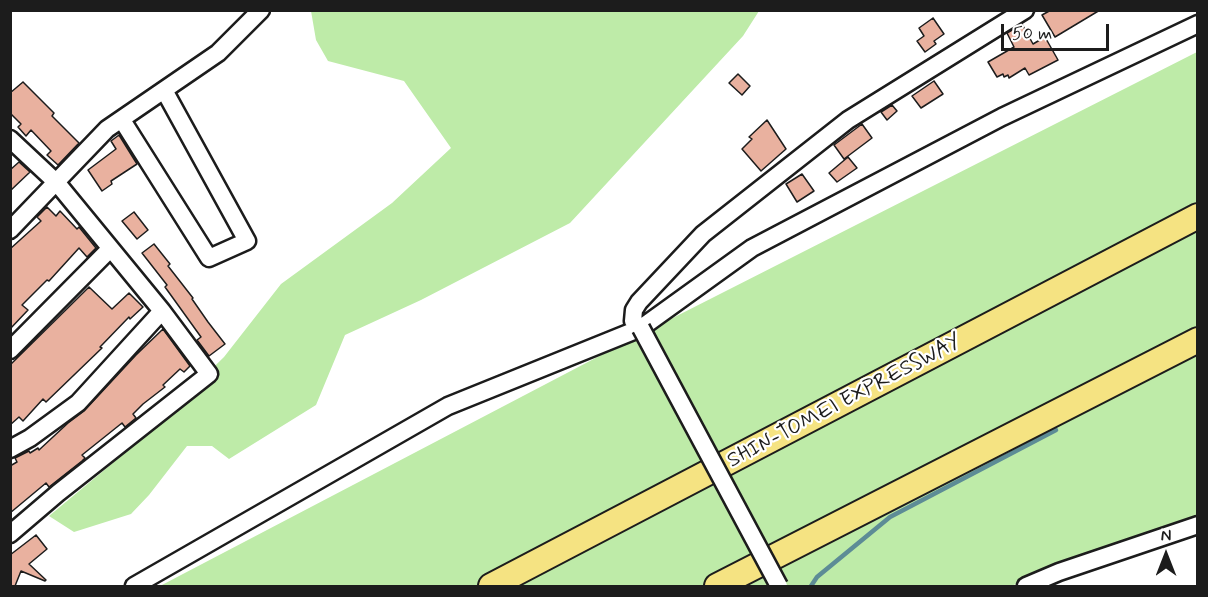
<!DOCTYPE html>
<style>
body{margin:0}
#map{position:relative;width:1208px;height:597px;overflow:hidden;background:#fff;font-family:Mynerve,sans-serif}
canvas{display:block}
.frame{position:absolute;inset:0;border:12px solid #1c1c1c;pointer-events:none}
.north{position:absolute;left:1136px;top:525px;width:60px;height:60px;-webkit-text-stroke:4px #fff;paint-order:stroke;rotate:0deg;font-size:16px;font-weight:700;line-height:24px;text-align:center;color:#1c1c1c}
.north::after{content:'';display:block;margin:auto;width:21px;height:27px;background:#1c1c1c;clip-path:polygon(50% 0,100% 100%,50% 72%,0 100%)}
.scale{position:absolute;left:1001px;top:24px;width:108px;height:27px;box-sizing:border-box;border:3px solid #1c1c1c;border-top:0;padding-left:8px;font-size:18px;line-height:21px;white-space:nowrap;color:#1c1c1c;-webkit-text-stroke:4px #fff;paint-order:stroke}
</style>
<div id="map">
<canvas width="1208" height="597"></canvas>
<div class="frame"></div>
<div class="north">N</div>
<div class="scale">50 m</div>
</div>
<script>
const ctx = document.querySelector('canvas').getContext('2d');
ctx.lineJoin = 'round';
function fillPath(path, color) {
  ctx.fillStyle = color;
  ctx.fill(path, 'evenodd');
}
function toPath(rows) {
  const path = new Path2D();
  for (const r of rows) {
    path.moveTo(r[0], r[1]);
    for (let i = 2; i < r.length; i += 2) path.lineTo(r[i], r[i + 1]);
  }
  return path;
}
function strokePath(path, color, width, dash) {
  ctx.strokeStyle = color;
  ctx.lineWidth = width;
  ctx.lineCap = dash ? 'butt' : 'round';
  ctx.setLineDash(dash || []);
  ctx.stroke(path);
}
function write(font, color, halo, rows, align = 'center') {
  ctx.font = font + ' Mynerve,sans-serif';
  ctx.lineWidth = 4.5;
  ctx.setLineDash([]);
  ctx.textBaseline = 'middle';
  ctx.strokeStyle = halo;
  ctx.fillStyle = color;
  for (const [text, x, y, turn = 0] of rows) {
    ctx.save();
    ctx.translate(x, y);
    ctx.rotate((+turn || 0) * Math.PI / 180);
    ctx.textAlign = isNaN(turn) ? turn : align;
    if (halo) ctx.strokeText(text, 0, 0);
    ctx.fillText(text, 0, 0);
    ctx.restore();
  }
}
const green = toPath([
 [311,11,759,11,743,36,570,223,421,300,345,335,316,405,229,459,212,446,187,446,149,495,131,514,74,532,49,516,132,447,224,357,281,284,392,203,451,148,404,81,328,61,316,40],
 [1197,52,1197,516,1011,586,160,586,651,329]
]);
const stream = toPath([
 [811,586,817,577,890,517,1056,430]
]);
const building = toPath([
 [1051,10,1100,10,1055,37,1042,15,1051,10],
 [933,18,944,34,934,41,936,44,925,52,917,41,924,36,919,28,933,18],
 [1022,24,1033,44,1045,37,1058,60,1029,75,1025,68,1009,78,1008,75,1004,77,1003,74,997,77,988,62,1014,47,1007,33,1022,24],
 [738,74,750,86,742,95,729,83,738,74],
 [934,81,943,94,921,108,912,96,934,81],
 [23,82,54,113,52,116,79,143,58,165,47,155,51,151,31,130,26,136,18,127,21,124,10,113,10,93,23,82],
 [892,105,897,111,887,120,881,112,892,105],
 [767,120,786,149,761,171,742,149,752,139,749,137,767,120],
 [862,124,872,138,844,159,834,145,862,124],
 [119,135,137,164,111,181,112,184,102,191,88,170,116,149,111,141,119,135],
 [848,157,857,168,837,182,829,173,848,157],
 [19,162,30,172,10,191,10,170,19,162],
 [802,174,814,191,797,202,786,184,802,174],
 [47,207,56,216,60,211,77,229,79,227,96,248,87,257,79,248,49,281,47,280,22,305,28,310,10,329,10,249,41,221,37,217,47,207],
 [134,212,148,230,137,239,122,221,134,212],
 [154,244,170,264,168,266,193,298,192,299,208,322,225,344,209,356,197,340,201,337,165,287,167,285,142,253,154,244],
 [89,287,112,309,129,293,143,307,130,319,129,317,100,347,102,348,46,402,43,399,23,421,19,417,10,425,10,365,89,287],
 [163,329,190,366,184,372,180,369,163,385,165,387,143,404,133,414,136,418,125,427,122,423,82,455,85,458,82,461,49,487,46,483,10,513,10,466,17,462,15,458,29,451,30,453,38,448,39,450,68,423,84,411,136,355,163,329],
 [36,535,47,549,29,564,46,580,45,581,21,571,15,586,10,586,10,555,36,535]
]);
const minor = toPath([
 [122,120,209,258,247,241,164,90],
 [10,139,57,183,162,311,209,374,58,493,10,534],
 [10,230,107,129,218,53,261,10],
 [641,328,633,321,634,310,639,302,703,234,848,120,1025,10],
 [10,350,110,249],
 [10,449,30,438,78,403,162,311],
 [134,586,448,406,641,328,752,248,1002,117,1198,24],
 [1026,586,1059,572,1198,525]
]);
const highway = toPath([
 [491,586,1198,216],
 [717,586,1198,340]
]);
const minorBridge = toPath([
 [641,328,779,586]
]);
const streetNames = [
 ["SHIN-TOMEI EXPRESSWAY",845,402,-28]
];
fillPath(green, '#beeba8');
strokePath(stream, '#5d8c96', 4.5);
fillPath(building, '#e9b19f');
strokePath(building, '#1c1c1c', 1.5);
strokePath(minor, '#1c1c1c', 21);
strokePath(highway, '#1c1c1c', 28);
strokePath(minor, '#fff', 16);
strokePath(highway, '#f5e382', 24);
strokePath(minorBridge, '#1c1c1c', 21, []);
strokePath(minorBridge, '#fff', 16);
write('21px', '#1c1c1c', '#fff', streetNames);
</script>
